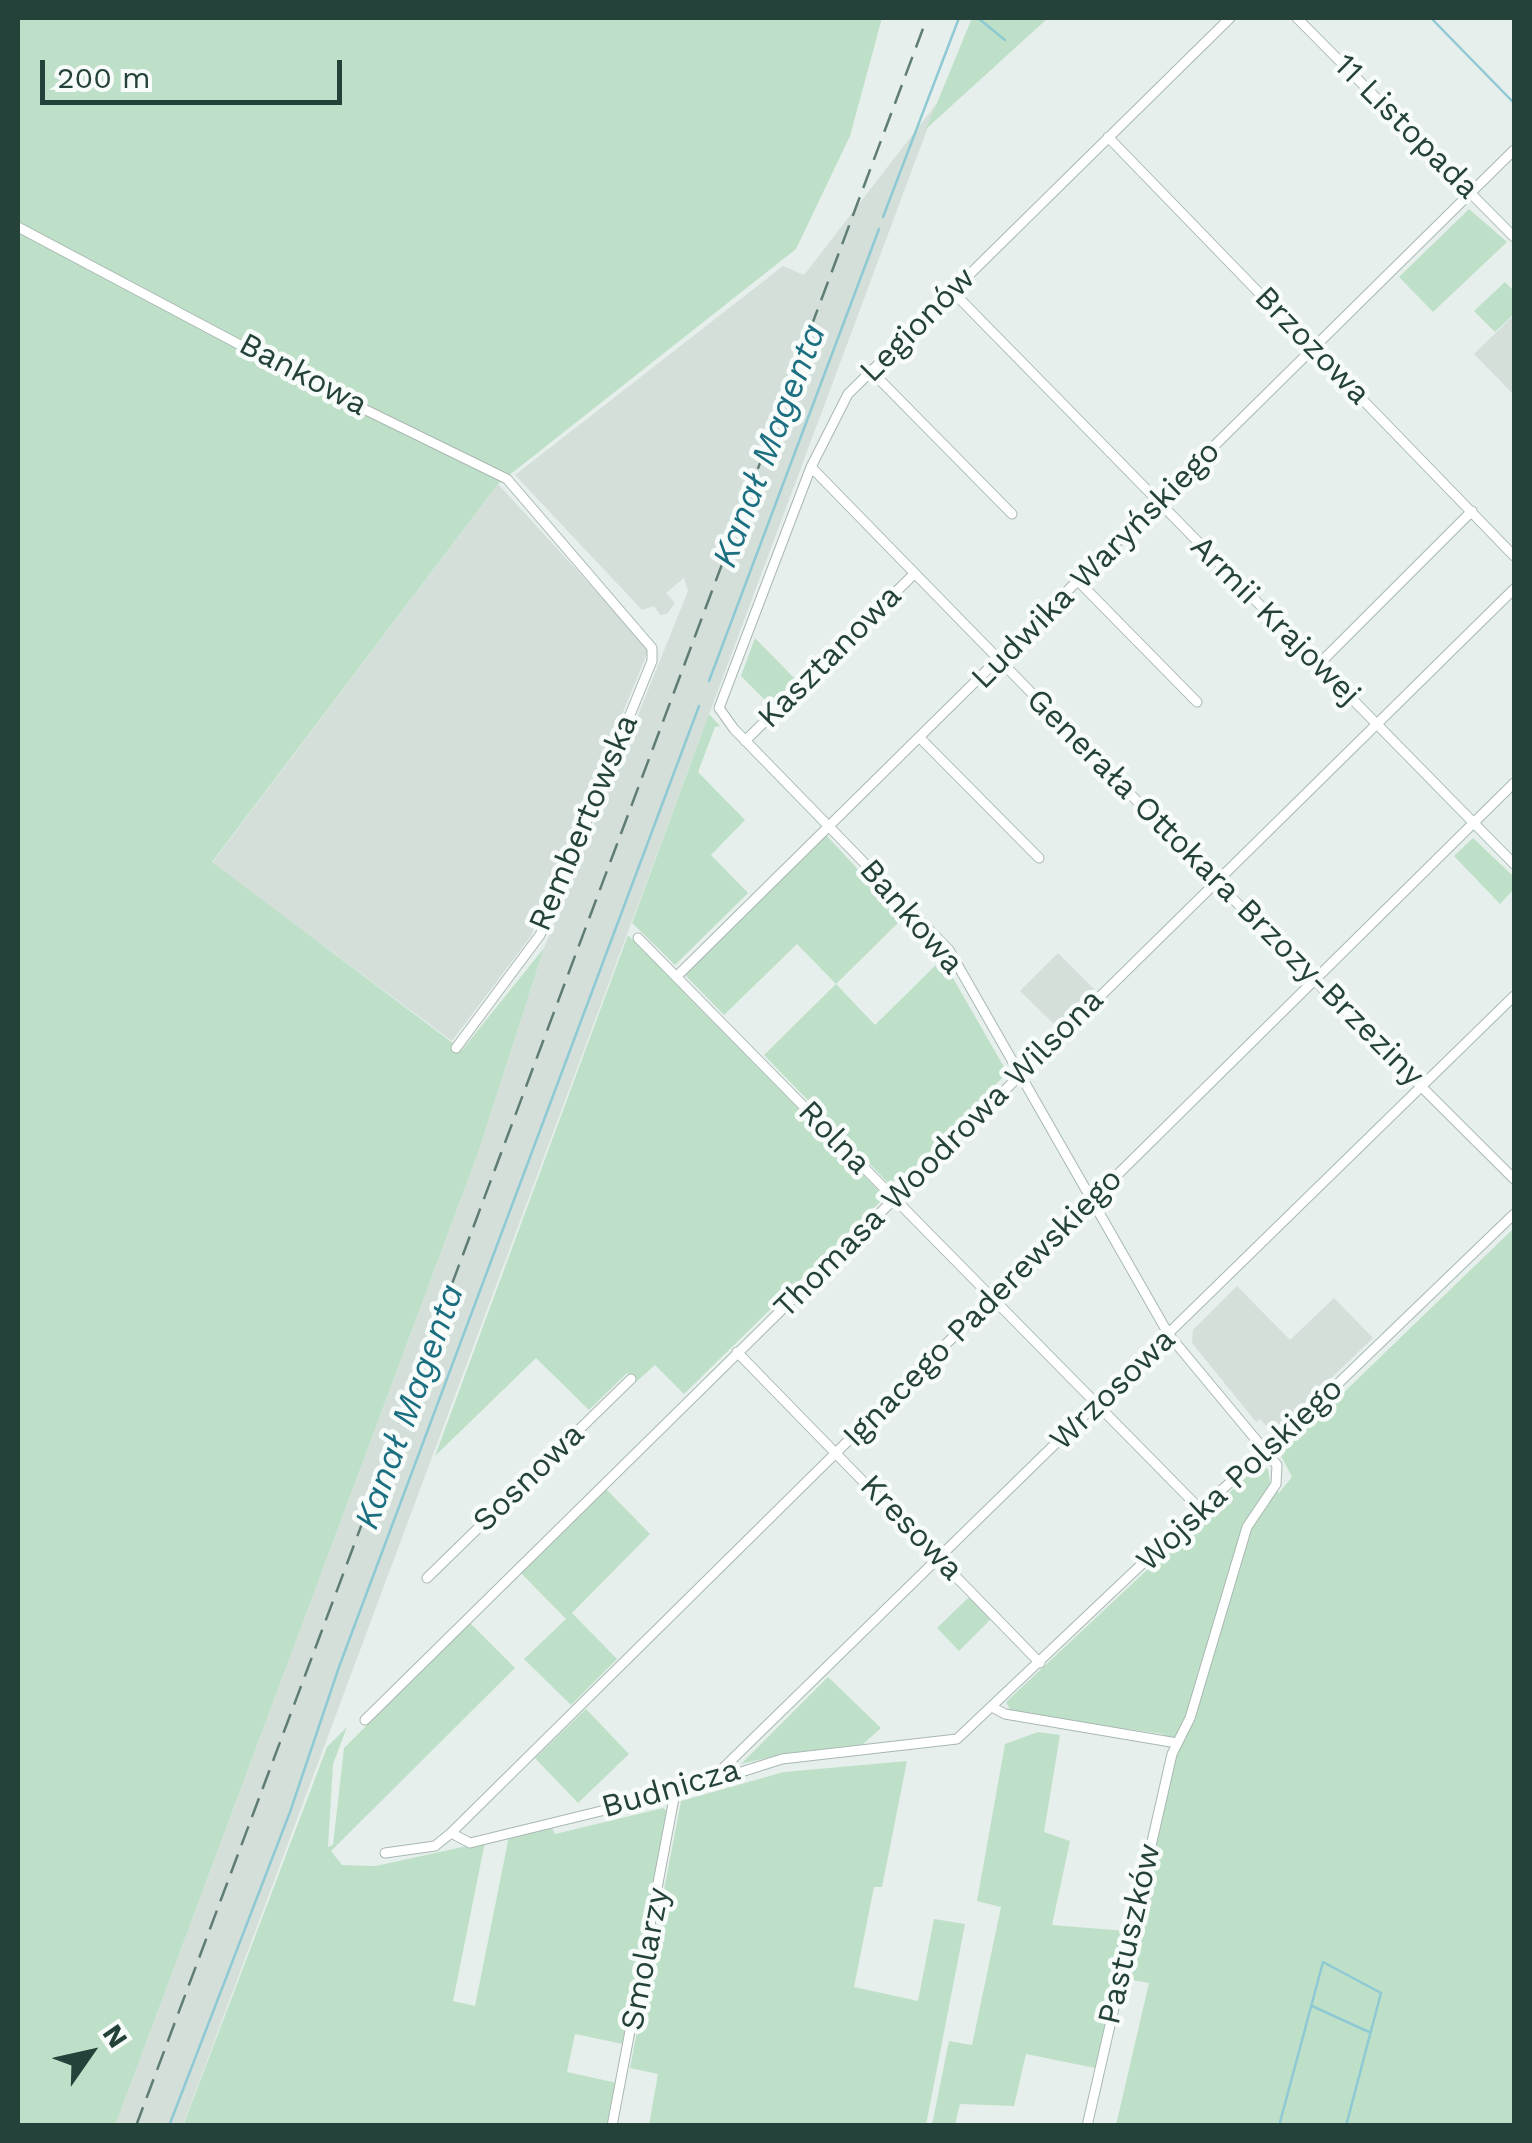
<!DOCTYPE html>
<meta charset="utf-8">
<style>
body{margin:0}
#map{position:relative;width:1532px;height:2143px;overflow:hidden;background:#e6efeb;font-family:"Work Sans",sans-serif}
canvas{display:block}
.frame{position:absolute;inset:0;border:20px solid #24423a;pointer-events:none}
.north{position:absolute;left:40px;top:2003px;width:100px;height:100px;-webkit-text-stroke:8px #f7fbf9;paint-order:stroke;rotate:56deg;font-size:28px;font-weight:700;line-height:40px;text-align:center;color:#24423a}
.north::after{content:'';display:block;margin:auto;width:35px;height:45px;background:#24423a;clip-path:polygon(50% 0,100% 100%,50% 72%,0 100%)}
.scale{position:absolute;left:40px;top:60px;width:302px;height:45px;box-sizing:border-box;border:5px solid #24423a;border-top:0;padding-left:12px;font-size:30px;line-height:35px;white-space:nowrap;color:#24423a;-webkit-text-stroke:8px #f7fbf9;paint-order:stroke}
</style>
<div id="map">
<canvas width="1532" height="2143"></canvas>
<div class="frame"></div>
<div class="north">N</div>
<div class="scale">200 m</div>
</div>
<script>
const ctx = document.querySelector('canvas').getContext('2d');
ctx.lineJoin = 'round';
function fillPath(path, color) {
  ctx.fillStyle = color;
  ctx.fill(path, 'evenodd');
}
function toPath(rows) {
  const path = new Path2D();
  for (const r of rows) {
    path.moveTo(r[0], r[1]);
    for (let i = 2; i < r.length; i += 2) path.lineTo(r[i], r[i + 1]);
  }
  return path;
}
function strokePath(path, color, width, dash) {
  ctx.strokeStyle = color;
  ctx.lineWidth = width;
  ctx.lineCap = dash ? 'butt' : 'round';
  ctx.setLineDash(dash || []);
  ctx.stroke(path);
}
function write(font, color, halo, rows, align = 'center') {
  ctx.font = font + ' "Work Sans",sans-serif';
  ctx.lineWidth = 9;
  ctx.setLineDash([]);
  ctx.textBaseline = 'middle';
  ctx.strokeStyle = halo;
  ctx.fillStyle = color;
  for (const [text, x, y, turn = 0] of rows) {
    ctx.save();
    ctx.translate(x, y);
    ctx.rotate((+turn || 0) * Math.PI / 180);
    ctx.textAlign = isNaN(turn) ? turn : align;
    if (halo) ctx.strokeText(text, 0, 0);
    ctx.fillText(text, 0, 0);
    ctx.restore();
  }
}
const built = toPath([
 [937,103,183,2125,115,2126,478,1153,544,948,688,591,684,578,666,593,675,603,667,614,660,615,654,606,642,610,515,475,783,266,804,275],
 [1514,315,1514,395,1474,354],
 [498,484,649,649,531,936,452,1041,212,863],
 [1058,953,1094,989,1056,1026,1020,991],
 [1237,1286,1290,1340,1334,1298,1373,1338,1278,1429,1269,1429,1260,1419,1256,1422,1192,1343,1193,1330]
]);
const green = toPath([
 [18,18,882,18,850,136,796,249,498,484,212,862,462,1050,544,948,478,1153,115,2126,18,2125],
 [972,18,1048,18,926,129,937,103],
 [1469,209,1507,242,1433,312,1399,277],
 [1505,282,1514,291,1514,314,1495,332,1474,311],
 [755,638,796,680,770,705,741,676],
 [709,714,720,726,715,727,698,772,745,820,711,855,748,893,675,965,632,923],
 [826,835,903,918,836,984,875,1025,942,959,1004,1067,1002,1078,894,1189,764,1055,836,984,797,944,724,1015,684,974],
 [1473,838,1514,877,1514,889,1500,904,1454,856],
 [628,935,885,1197,684,1394,655,1365,636,1382,627,1373,589,1410,536,1358,435,1456],
 [1514,1228,1514,2125,1116,2125,1149,1983,1126,1979,1176,1749,1163,1734,1012,1713,1006,1702,1258,1466,1268,1469,1270,1482,1279,1493,1292,1477,1280,1454],
 [606,1489,650,1534,572,1613,617,1659,571,1705,524,1659,566,1619,521,1573],
 [969,1597,991,1619,959,1651,937,1628],
 [470,1623,515,1668,331,1851,342,1865,376,1866,485,1842,453,2001,475,2006,509,1836,551,1826,555,1834,663,1808,670,1814,623,2044,575,2034,567,2072,617,2083,608,2125,183,2126,327,1747,347,1727,333,1764,328,1847,333,1845,344,1748],
 [828,1677,881,1728,862,1745,788,1753,741,1764],
 [586,1709,629,1754,578,1803,535,1758],
 [1038,1732,1060,1735,1044,1832,1070,1841,1052,1925,1126,1931,1095,2068,1026,2054,1014,2106,960,2104,955,2125,932,2125,949,2041,972,2045,1001,1907,977,1901,1005,1744],
 [907,1761,882,1887,874,1887,854,1987,918,2001,934,1919,965,1924,926,2125,649,2125,658,2074,630,2068,681,1801,784,1772]
]);
const stream = toPath([
 [978,18,1005,40],
 [1431,18,1514,103],
 [883,217,959,18],
 [709,681,879,229],
 [1312,2006,1369,2032],
 [169,2126,290,1812,339,1667,699,706],
 [1279,2126,1323,1962,1381,1993,1346,2126]
]);
const street = toPath([
 [1297,18,1514,237],
 [1108,137,1514,556],
 [18,227,323,389,507,479,652,648,652,661,540,935,456,1048],
 [952,291,1514,864],
 [870,370,1012,514],
 [811,467,1222,888,1514,1179],
 [1079,582,1197,702],
 [1318,665,1472,511],
 [921,739,1039,858],
 [745,741,914,574],
 [638,938,1200,1509],
 [676,977,1514,150],
 [737,1352,1040,1663],
 [427,1578,631,1379],
 [992,1707,1005,1714,1177,1743],
 [365,1720,1514,589],
 [715,1776,1514,996],
 [451,1833,470,1843,675,1793,782,1759,957,1739,1200,1509,1294,1426,1514,1214],
 [385,1853,435,1846,451,1833,1514,783],
 [612,2126,675,1793],
 [1087,2126,1172,1754,1190,1718,1247,1527,1276,1484,1277,1465,1169,1335,949,950,734,729,719,708,811,467,848,394,1230,18]
]);
const rail = toPath([
 [136,2126,927,18]
]);
const streetNames = [
 ["11 Listopada",1406,127,45],
 ["Legionów",918,325,-45],
 ["Brzozowa",1312,346,46],
 ["Bankowa",303,375,28],
 ["Ludwika Waryńskiego",1096,565,-45],
 ["Armii Krajowej",1275,621,45],
 ["Kasztanowa",830,657,-45],
 ["Rembertowska",584,823,-67],
 ["Generała Ottokara Brzozy-Brzeziny",1225,888,45],
 ["Bankowa",911,917,49],
 ["Rolna",834,1138,46],
 ["Thomasa Woodrowa Wilsona",939,1154,-45],
 ["Ignacego Paderewskiego",983,1308,-45],
 ["Wrzosowa",1113,1390,-44],
 ["Wojska Polskiego",1240,1475,-43],
 ["Sosnowa",529,1478,-44],
 ["Kresowa",911,1528,46],
 ["Budnicza",671,1789,-16],
 ["Pastuszków",1130,1934,-77],
 ["Smolarzy",646,1959,-79]
];
const waterNames = [
 ["Kanał Magenta",770,446,-69],
 ["Kanał Magenta",410,1407,-70]
];
fillPath(built, '#d4dfda');
fillPath(green, '#bfe0c8');
strokePath(stream, '#8ec9d4', 2.5);
strokePath(street, '#a8b8b2', 11);
strokePath(street, '#fff', 9);
strokePath(rail, '#5f7d75', 2.5, [20, 10]);
write('32px', '#24423a', '#f7fbf9', streetNames);
write('italic 35px', '#1c6f80', '#f7fbf9', waterNames);
</script>
